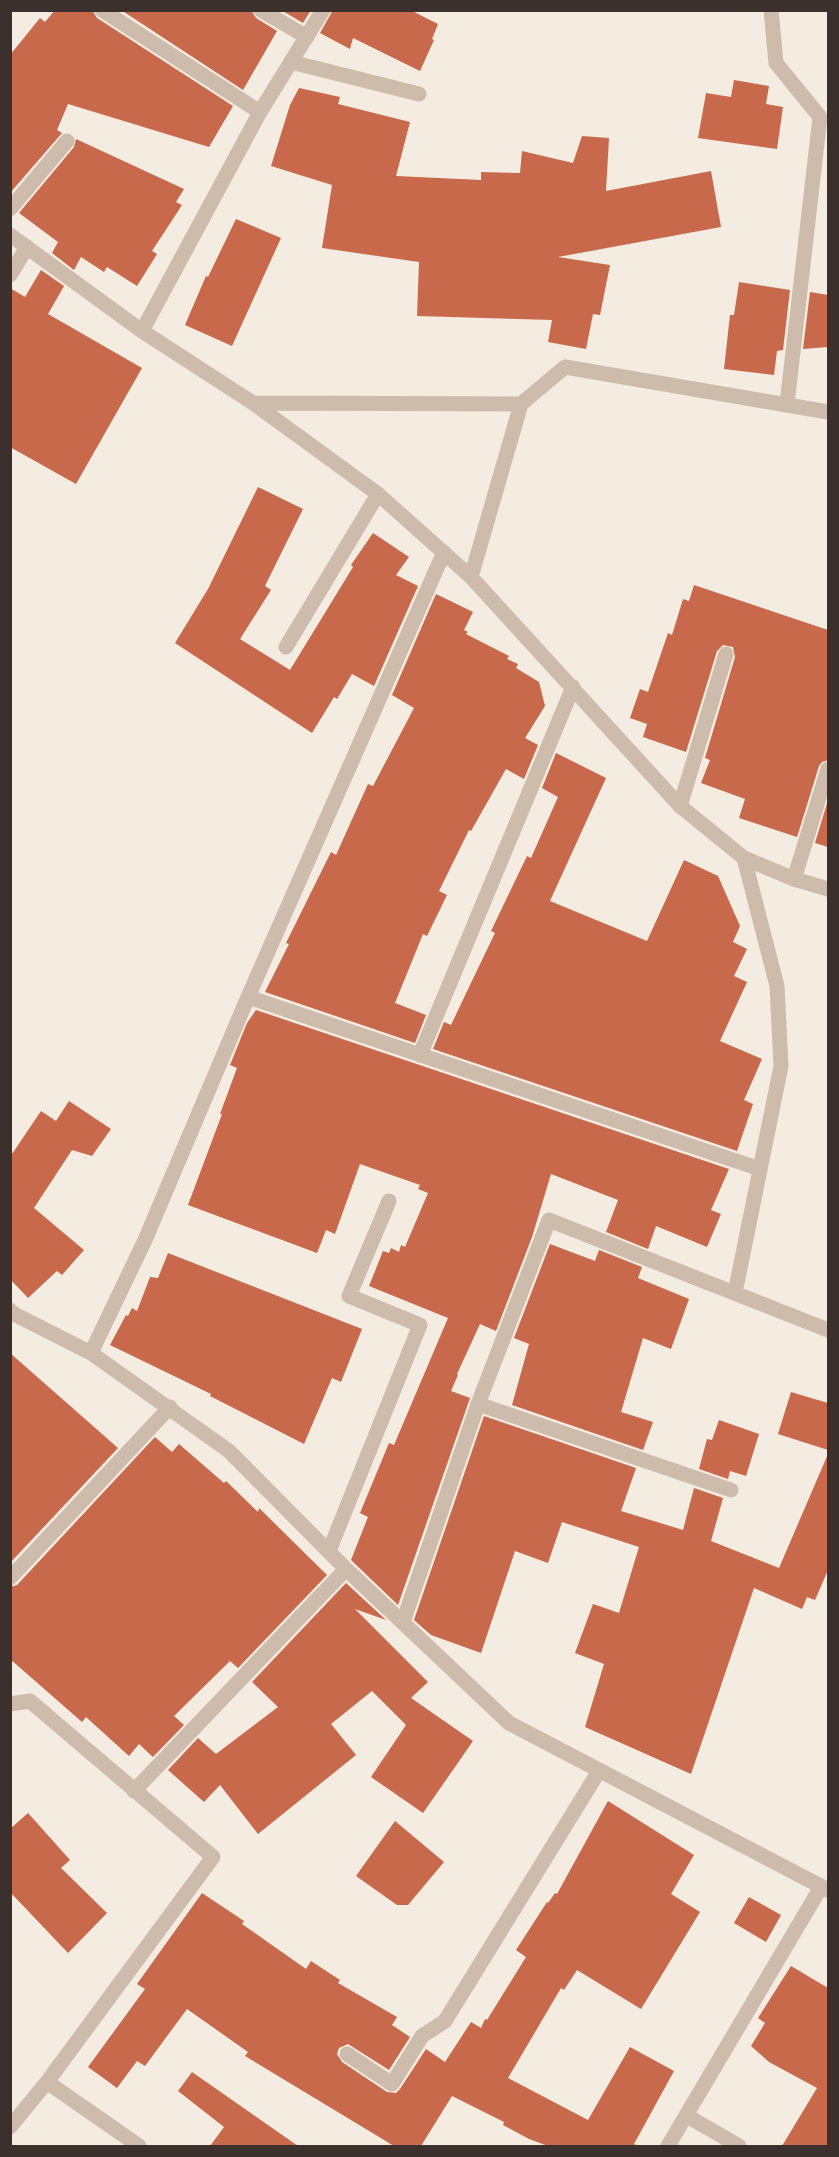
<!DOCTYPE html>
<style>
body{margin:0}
#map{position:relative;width:839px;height:2157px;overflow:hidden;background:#f4ebe1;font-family:"PT Sans Narrow",sans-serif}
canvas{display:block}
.frame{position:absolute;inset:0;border:12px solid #3b302b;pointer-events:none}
</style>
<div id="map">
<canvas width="839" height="2157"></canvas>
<div class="frame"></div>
</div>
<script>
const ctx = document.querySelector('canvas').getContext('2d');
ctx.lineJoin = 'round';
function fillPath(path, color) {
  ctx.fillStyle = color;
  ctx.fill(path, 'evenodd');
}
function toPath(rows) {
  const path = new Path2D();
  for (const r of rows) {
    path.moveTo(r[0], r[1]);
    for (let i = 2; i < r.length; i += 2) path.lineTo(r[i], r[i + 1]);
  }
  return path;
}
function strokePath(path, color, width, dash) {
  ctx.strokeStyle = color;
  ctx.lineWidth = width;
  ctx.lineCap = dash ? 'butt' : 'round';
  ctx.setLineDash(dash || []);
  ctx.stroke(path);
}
const building = toPath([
 [55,10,92,10,97,18,233,106,209,147,68,104,57,130,62,133,10,193,10,55,40,18,45,22],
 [121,10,251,10,256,18,277,31,243,90],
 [281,10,311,10,303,23],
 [333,10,410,10,438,24,432,39,434,40,420,71,353,38,350,49,320,33],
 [734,80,769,86,766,104,783,107,777,149,698,138,706,93,731,97],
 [299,88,340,97,338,104,410,122,396,176,481,180,481,172,520,173,522,151,573,163,582,136,609,138,606,191,711,171,721,227,558,257,610,265,600,315,593,314,586,349,548,342,552,320,417,316,419,262,322,248,332,185,271,166,290,105],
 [76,139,184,189,176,202,182,205,152,251,157,254,137,286,107,267,104,272,81,257,74,270,52,253,58,242,19,213,74,147],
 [236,219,281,238,232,346,185,325,206,276,208,277],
 [41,270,64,286,48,314,142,368,76,484,10,447,10,288,25,297],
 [739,282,790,290,783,350,777,351,774,375,724,369,730,315,734,315],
 [810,292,828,295,828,347,803,349],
 [258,487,303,509,265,586,271,590,240,639,290,670,353,567,351,565,373,533,409,557,396,575,418,586,374,686,352,674,337,699,334,697,312,733,175,643,208,589],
 [694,585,828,630,828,760,822,762,819,766,797,837,739,818,745,799,701,783,710,760,705,758,735,657,733,647,723,645,717,651,686,752,643,737,647,724,630,718,640,689,648,692,668,633,672,635,683,599,689,601],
 [436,594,473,612,464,630,468,632,466,634,509,656,507,659,518,664,516,668,539,682,545,706,525,738,538,745,524,779,506,769,471,831,469,830,439,891,447,895,427,936,423,934,395,1003,426,1015,415,1043,265,992,289,944,286,943,331,852,336,855,368,784,373,786,414,708,392,695],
 [556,753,606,778,550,901,647,941,684,860,718,876,740,926,733,942,747,949,734,976,747,982,720,1041,762,1059,744,1100,753,1104,737,1151,433,1049,444,1022,451,1025,470,985,495,933,491,931,527,856,531,858,558,797,542,788],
 [828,800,828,847,815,843],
 [256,1010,729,1169,711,1210,721,1214,707,1247,656,1226,648,1249,606,1232,618,1200,551,1174,532,1237,496,1331,480,1324,457,1374,458,1375,451,1391,470,1398,398,1605,351,1560,368,1517,360,1513,389,1443,394,1445,448,1318,369,1286,383,1251,389,1253,391,1248,399,1252,401,1245,405,1247,428,1193,418,1189,420,1185,360,1164,335,1234,326,1230,317,1253,188,1205,222,1114,220,1114,237,1068,230,1065,247,1023],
 [69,1101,111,1129,92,1156,72,1150,34,1208,84,1250,62,1275,57,1271,28,1298,10,1279,10,1157,41,1111,56,1121],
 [550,1244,595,1261,599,1250,642,1267,638,1278,689,1299,671,1349,643,1338,621,1412,653,1422,643,1450,512,1405,529,1344,514,1338],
 [168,1253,362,1329,341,1382,332,1378,304,1444,210,1396,211,1394,110,1345,126,1315,128,1316,132,1308,137,1311,150,1277,158,1278],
 [10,1353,118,1448,10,1563],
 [791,1392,828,1403,828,1450,778,1434],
 [484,1416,636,1468,621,1511,683,1530,694,1488,723,1498,711,1541,779,1568,828,1454,828,1570,815,1600,807,1597,802,1609,754,1588,691,1774,585,1727,604,1664,575,1653,593,1604,619,1613,639,1547,562,1522,548,1563,515,1551,481,1653,431,1635,414,1620],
 [719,1420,759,1434,746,1476,730,1471,728,1479,699,1469,707,1439,712,1440],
 [155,1437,172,1452,179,1444,224,1483,226,1481,258,1512,259,1508,327,1575,238,1668,230,1661,174,1716,184,1725,153,1757,139,1744,129,1756,86,1717,82,1722,10,1659,10,1587,17,1585],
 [346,1583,386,1620,355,1609,428,1682,411,1698,473,1741,423,1813,371,1777,406,1725,372,1691,331,1724,356,1755,258,1834,220,1785,204,1802,168,1770,198,1738,216,1754,278,1707,252,1682],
 [608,1801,694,1855,671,1894,700,1912,641,2009,577,1970,564,1990,561,1988,508,2078,588,2120,630,2047,674,2071,634,2144,638,2146,548,2146,529,2139,503,2125,504,2122,452,2096,421,2146,394,2146,245,2056,248,2052,187,2009,145,2066,137,2061,117,2088,88,2067,145,1989,137,1984,202,1893,244,1921,242,1924,306,1969,311,1961,340,1980,338,1983,397,2017,392,2025,410,2037,389,2070,348,2044,339,2048,337,2054,342,2062,387,2092,396,2093,400,2089,426,2049,445,2062,471,2022,481,2028,485,2019,487,2020,526,1957,516,1950,547,1902,548,1903,555,1893,557,1894],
 [28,1813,70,1860,61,1868,107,1913,68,1953,10,1892,10,1829],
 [395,1821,444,1862,408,1905,397,1905,356,1876],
 [749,1897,781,1915,766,1942,734,1923],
 [791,1966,828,1988,828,2146,782,2146,817,2088,769,2062,751,2046,765,2023,758,2018],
 [192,2072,298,2146,210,2146,224,2127,178,2091]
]);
const service = toPath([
 [102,10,260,112],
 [261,10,307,37],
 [291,62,419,94],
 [10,209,67,141],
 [10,275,27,247],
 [286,647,378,494],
 [680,806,726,654],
 [794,879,828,769],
 [478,1404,731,1490],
 [329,1551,420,1325,349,1296,389,1201],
 [10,1578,170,1407]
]);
const minor = toPath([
 [771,10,776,63,820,117,787,404],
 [10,235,142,331,253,403,378,494,471,577,680,806,744,858,794,879,828,889],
 [142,331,260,112,323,10],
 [253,403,521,404],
 [471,577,521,404,565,367,828,412],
 [248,997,760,1169],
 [420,1055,573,687],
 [735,1293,781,1066,777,986,744,858],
 [10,1310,14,1314,91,1353,229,1451,346,1569,509,1723,828,1890],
 [91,1353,145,1240,248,997,444,552],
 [403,1622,478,1404,549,1220,828,1330],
 [10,1704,30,1701,213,1857,47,2082,10,2127],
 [134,1791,346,1569],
 [347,2054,392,2084,422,2036,445,2021,599,1771],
 [47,2082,139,2146],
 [687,2116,739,2146],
 [668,2146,821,1887]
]);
fillPath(building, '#c8694b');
strokePath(service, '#cdbbac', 15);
strokePath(minor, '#cdbbac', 15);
</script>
